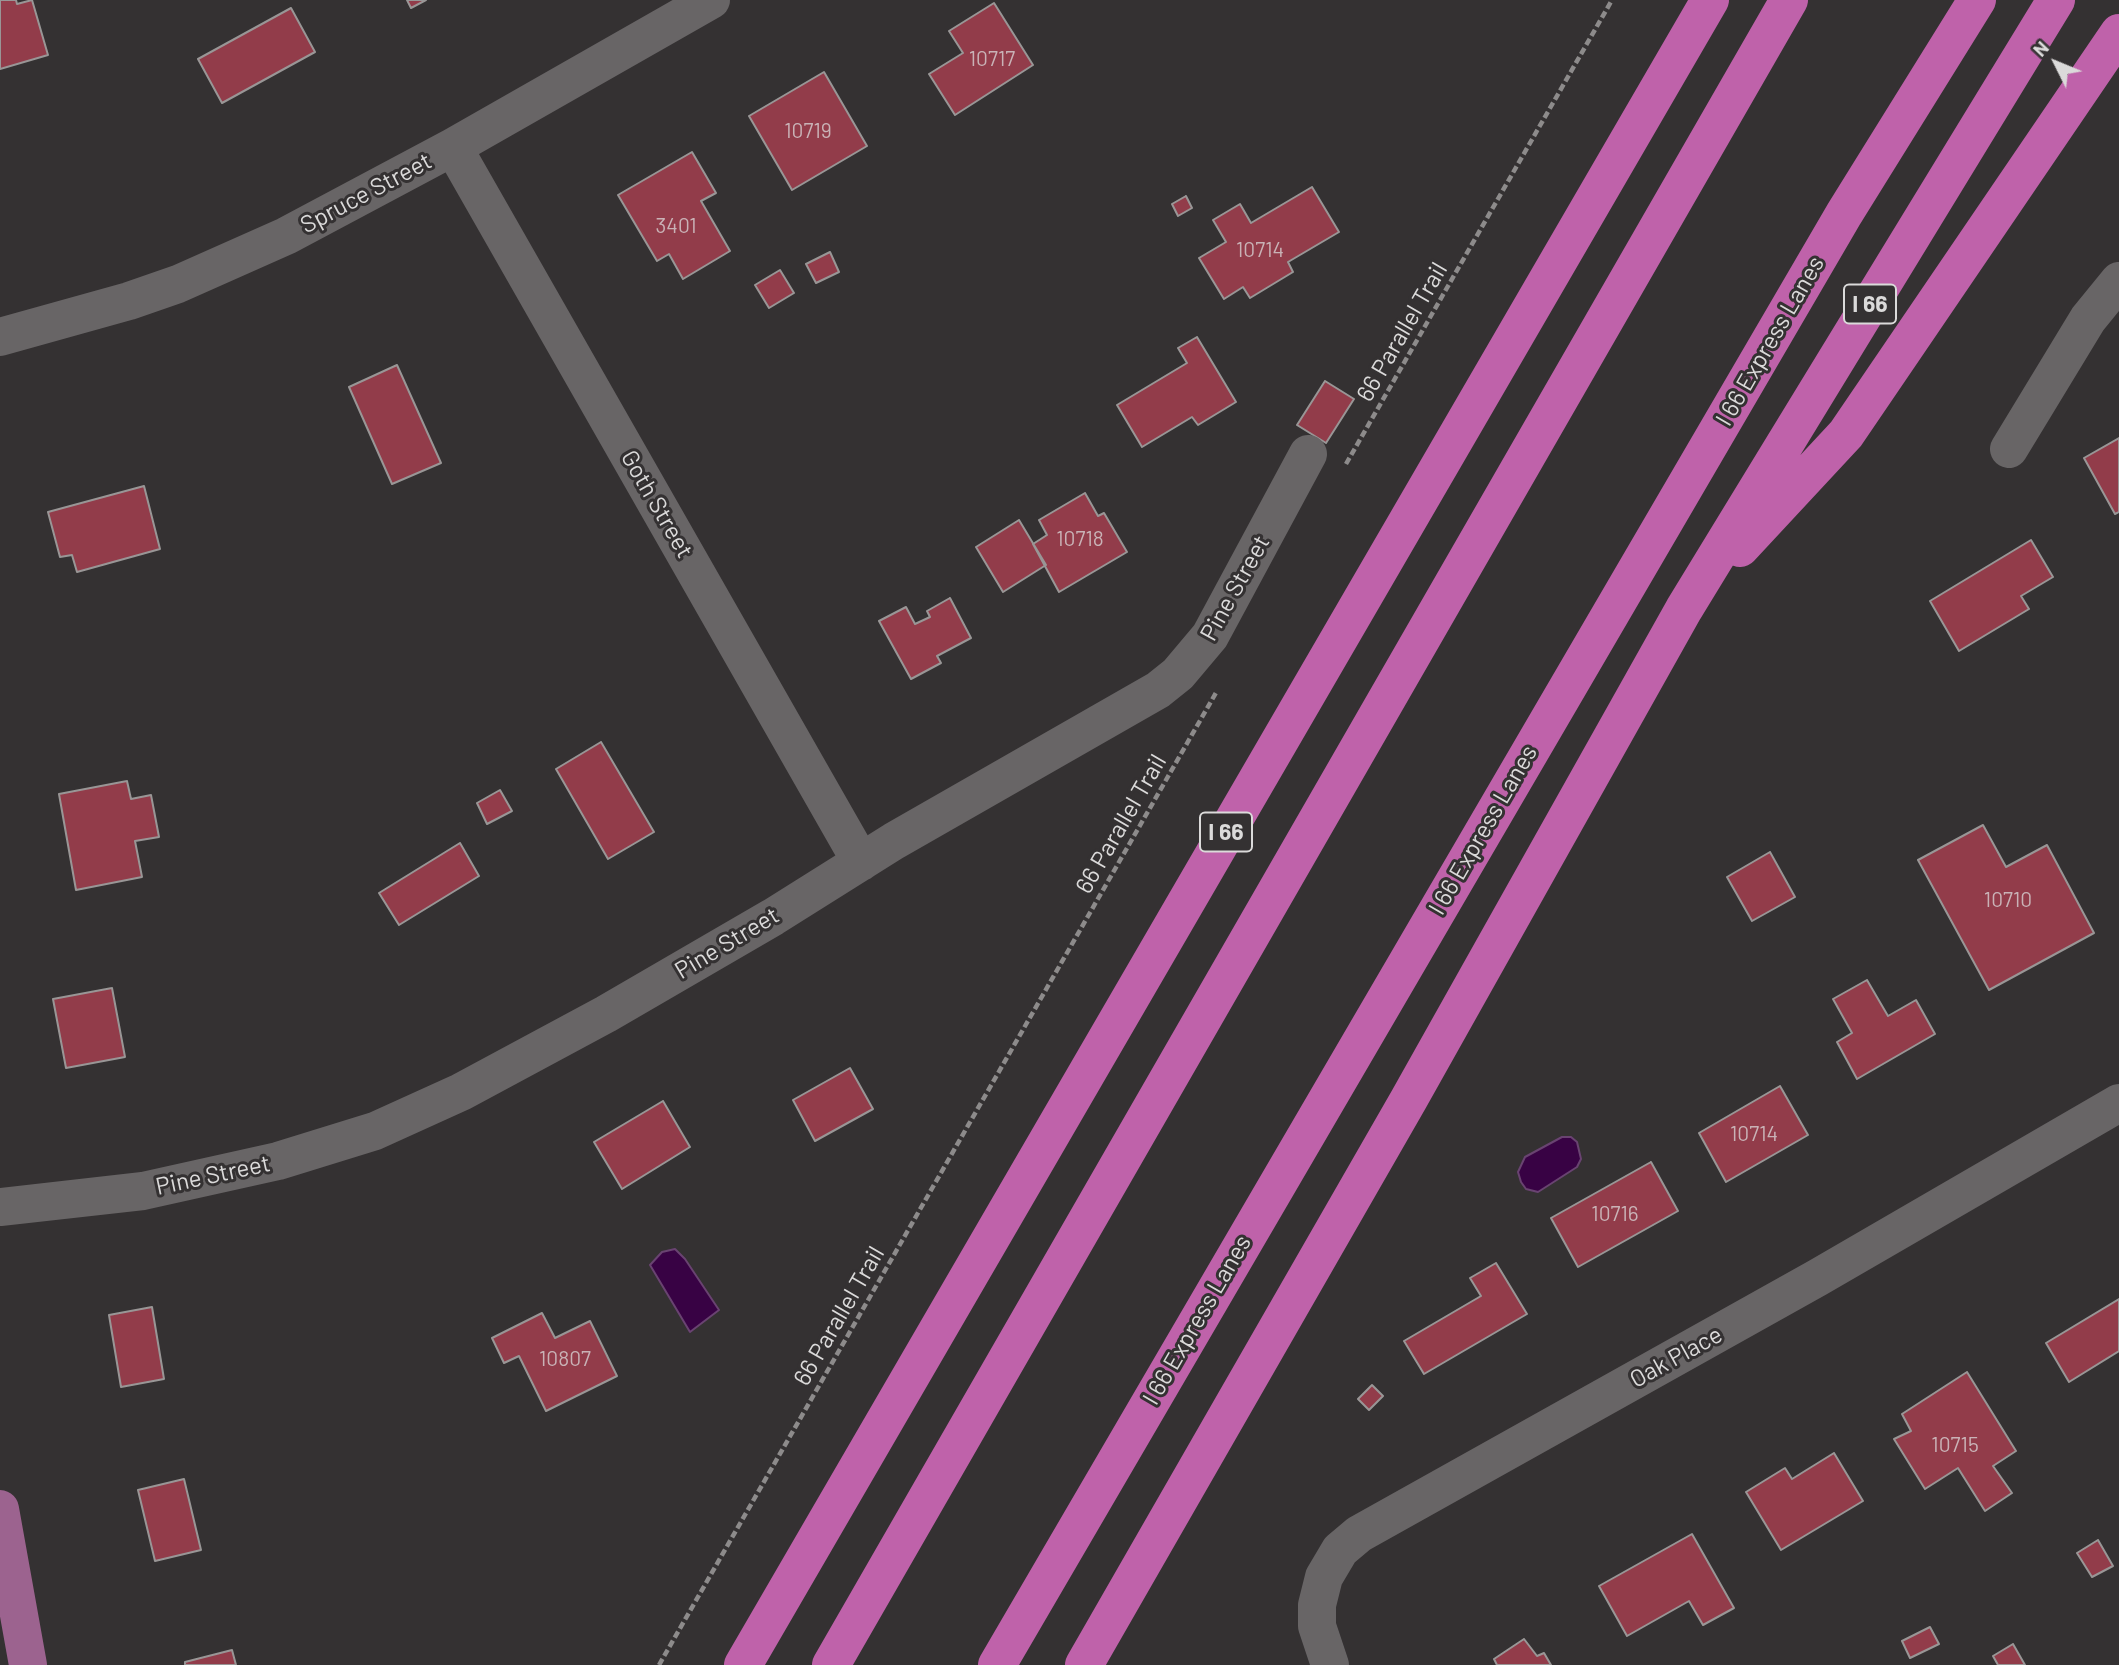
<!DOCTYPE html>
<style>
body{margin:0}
#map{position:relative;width:2119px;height:1665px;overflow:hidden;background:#343132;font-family:Barlow,sans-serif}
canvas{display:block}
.north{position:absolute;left:2021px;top:28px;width:70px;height:70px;-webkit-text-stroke:5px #343132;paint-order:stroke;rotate:313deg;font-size:19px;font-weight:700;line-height:28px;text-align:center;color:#dbdada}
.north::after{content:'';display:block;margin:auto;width:24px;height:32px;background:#dbdada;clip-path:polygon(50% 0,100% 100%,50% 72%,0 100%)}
</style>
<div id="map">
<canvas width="2119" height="1665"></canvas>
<div class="north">N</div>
</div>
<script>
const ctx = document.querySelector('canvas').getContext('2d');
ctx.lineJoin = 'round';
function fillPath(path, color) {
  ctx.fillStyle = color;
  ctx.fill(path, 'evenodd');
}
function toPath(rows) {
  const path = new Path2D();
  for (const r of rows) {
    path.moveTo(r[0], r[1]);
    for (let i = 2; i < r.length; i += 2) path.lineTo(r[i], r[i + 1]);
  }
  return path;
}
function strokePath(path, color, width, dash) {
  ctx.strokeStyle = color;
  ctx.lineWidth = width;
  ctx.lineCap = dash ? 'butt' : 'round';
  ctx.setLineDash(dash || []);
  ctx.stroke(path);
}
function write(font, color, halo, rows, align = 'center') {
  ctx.font = font + ' Barlow,sans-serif';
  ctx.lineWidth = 6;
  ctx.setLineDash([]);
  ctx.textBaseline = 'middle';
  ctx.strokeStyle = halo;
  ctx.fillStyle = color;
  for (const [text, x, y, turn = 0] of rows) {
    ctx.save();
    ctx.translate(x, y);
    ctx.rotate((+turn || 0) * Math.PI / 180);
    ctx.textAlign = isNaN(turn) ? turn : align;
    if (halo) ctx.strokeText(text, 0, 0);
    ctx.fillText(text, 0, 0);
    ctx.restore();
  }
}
const water = toPath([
 [1562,1137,1571,1137,1577,1142,1581,1159,1577,1167,1538,1192,1526,1189,1521,1182,1518,1172,1525,1157,1562,1137],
 [675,1249,685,1259,719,1310,690,1332,650,1265,662,1252,675,1249]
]);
const building = toPath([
 [0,0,16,0,17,4,32,0,48,55,0,69,0,0],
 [407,0,426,0,411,8,407,0],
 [994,3,1033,65,955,115,929,74,963,53,949,31,994,3],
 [291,8,315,52,222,103,198,59,291,8],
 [824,72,867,146,792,190,749,116,824,72],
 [692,152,716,193,701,201,730,251,683,279,669,254,657,261,618,195,692,152],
 [1312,187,1339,232,1288,262,1293,272,1250,298,1243,287,1224,299,1199,258,1226,242,1213,220,1240,204,1251,223,1312,187],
 [1186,196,1192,208,1178,216,1172,204,1186,196],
 [830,252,839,272,816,283,806,264,830,252],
 [780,270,794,293,769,308,755,285,780,270],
 [1197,337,1236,402,1198,425,1192,417,1142,447,1117,405,1187,363,1178,348,1197,337],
 [397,365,441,463,392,484,349,387,397,365],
 [1325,381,1354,399,1326,443,1297,425,1325,381],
 [2119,438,2119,512,2115,514,2084,458,2119,438],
 [144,486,160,549,77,572,72,555,60,557,48,512,144,486],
 [1085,493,1098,516,1104,513,1127,552,1059,592,1033,544,1047,535,1039,520,1085,493],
 [1019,520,1046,565,1003,592,976,547,1019,520],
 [2031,540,2053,577,2021,596,2029,609,1959,651,1930,601,2031,540],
 [950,598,971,638,937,656,941,663,911,679,879,621,906,607,915,624,930,617,927,611,950,598],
 [601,742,654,832,608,859,556,769,601,742],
 [127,781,131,799,151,795,159,837,135,841,142,877,76,890,59,794,127,781],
 [500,790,512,811,487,824,477,803,500,790],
 [1983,825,2006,867,2047,845,2094,933,1989,990,1918,860,1983,825],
 [460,843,479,876,399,925,379,893,460,843],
 [1770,852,1795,897,1752,921,1727,877,1770,852],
 [1867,980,1888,1016,1916,1000,1935,1034,1857,1079,1837,1042,1852,1033,1833,999,1867,980],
 [112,988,125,1057,66,1068,53,999,112,988],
 [850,1068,873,1109,815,1141,793,1100,850,1068],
 [1780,1086,1808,1135,1726,1182,1699,1133,1780,1086],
 [663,1101,690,1147,622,1189,594,1142,663,1101],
 [1651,1162,1678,1211,1578,1267,1551,1218,1651,1162],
 [1496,1263,1527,1314,1424,1374,1404,1341,1481,1296,1470,1278,1496,1263],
 [2119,1299,2119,1351,2069,1382,2046,1343,2119,1299],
 [152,1307,164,1379,121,1387,109,1315,152,1307],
 [542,1313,555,1338,590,1321,617,1376,546,1411,519,1356,504,1363,492,1338,542,1313],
 [1967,1372,2016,1451,1993,1466,2012,1493,1985,1511,1958,1468,1925,1489,1894,1439,1911,1431,1902,1414,1967,1372],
 [1372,1385,1383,1396,1369,1410,1358,1399,1372,1385],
 [1834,1453,1863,1501,1781,1550,1746,1492,1785,1468,1792,1479,1834,1453],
 [184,1479,201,1550,155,1561,138,1490,184,1479],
 [1692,1534,1734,1608,1703,1625,1689,1601,1627,1636,1599,1586,1692,1534],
 [2098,1540,2113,1566,2092,1577,2077,1553,2098,1540],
 [1930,1627,1939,1644,1910,1658,1902,1641,1930,1627],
 [1524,1639,1537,1656,1544,1653,1551,1665,1497,1665,1494,1659,1524,1639],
 [2013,1644,2025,1665,1998,1665,1993,1656,2013,1644],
 [232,1650,236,1665,185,1665,185,1662,232,1650]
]);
const path = toPath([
 [1346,464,1612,0],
 [659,1665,1217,691]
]);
const minor = toPath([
 [453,147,861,862],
 [0,337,129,301,178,284,286,236,453,147,711,0],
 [2009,449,2088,319,2119,281],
 [0,1207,143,1191,278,1161,375,1131,461,1092,606,1014,773,917,894,841,1158,690,1178,674,1210,636,1308,454],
 [1330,1665,1317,1626,1317,1605,1324,1577,1340,1550,1359,1534,1817,1278,2119,1103]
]);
const major = toPath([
 [0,1509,28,1665]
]);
const highway = toPath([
 [1740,548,1846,434,2119,33],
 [743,1665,1710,0],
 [831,1665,1789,0],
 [997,1665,1844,214,1977,0],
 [1084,1665,1409,1099,1684,609,2056,0]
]);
const numberNames = [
 ["10717",992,59],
 ["10719",808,131],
 ["3401",676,226],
 ["10714",1260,250],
 ["10718",1080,539],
 ["10710",2008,900],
 ["10714",1754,1134],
 ["10716",1615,1214],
 ["10807",565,1359],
 ["10715",1955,1445]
];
const shields = [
 [1870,304,52],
 [1226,832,52]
];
const shieldNames = [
 ["I 66",1870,304],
 ["I 66",1226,832]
];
const streetNames = [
 ["Spruce Street",366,193,-28],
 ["66 Parallel Trail",1402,332,-60],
 ["I 66 Express Lanes",1770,341,-60],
 ["Goth Street",657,504,60],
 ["Pine Street",1235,588,-61],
 ["66 Parallel Trail",1121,824,-60],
 ["I 66 Express Lanes",1483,830,-60],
 ["Pine Street",727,943,-31],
 ["Pine Street",213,1175,-12],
 ["66 Parallel Trail",839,1316,-60],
 ["I 66 Express Lanes",1197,1320,-60],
 ["Oak Place",1676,1357,-29]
];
fillPath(water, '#380244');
strokePath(water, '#694371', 2);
fillPath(building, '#923c4a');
strokePath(building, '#999696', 2);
strokePath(path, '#8d8b8b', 4.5, [7, 3.5]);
strokePath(minor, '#686566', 38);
strokePath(major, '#9c638f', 38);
strokePath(highway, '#bf62aa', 38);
write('21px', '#c9b2b6', null, numberNames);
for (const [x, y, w] of shields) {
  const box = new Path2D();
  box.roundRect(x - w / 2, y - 19.5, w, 39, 5);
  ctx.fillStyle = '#343132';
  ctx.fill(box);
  strokePath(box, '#dbdada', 2);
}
write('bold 23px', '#dbdada', null, shieldNames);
write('24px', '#dbdada', '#343132', streetNames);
</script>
